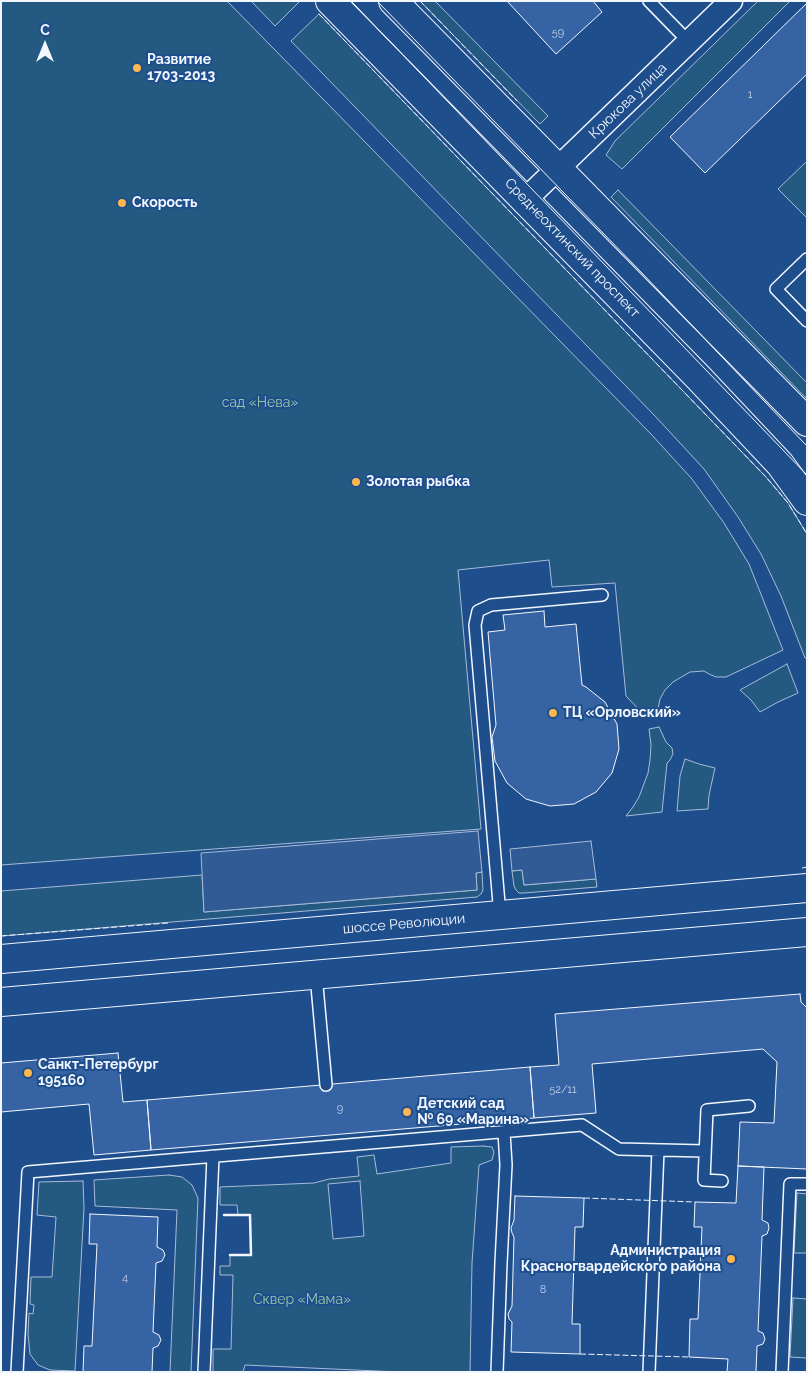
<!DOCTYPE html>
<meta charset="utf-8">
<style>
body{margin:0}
#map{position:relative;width:808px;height:1373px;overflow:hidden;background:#1f4e8c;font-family:Raleway,sans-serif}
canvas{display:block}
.frame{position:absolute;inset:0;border:2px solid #f2f6ff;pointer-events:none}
.north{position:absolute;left:20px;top:20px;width:50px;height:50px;-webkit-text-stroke:4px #1f4e8c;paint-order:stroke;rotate:0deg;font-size:14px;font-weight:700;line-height:20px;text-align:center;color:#f2f6ff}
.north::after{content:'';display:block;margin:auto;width:18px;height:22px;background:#f2f6ff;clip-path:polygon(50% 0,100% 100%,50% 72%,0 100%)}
</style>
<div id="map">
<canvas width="808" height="1373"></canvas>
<div class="frame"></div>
<div class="north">С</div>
</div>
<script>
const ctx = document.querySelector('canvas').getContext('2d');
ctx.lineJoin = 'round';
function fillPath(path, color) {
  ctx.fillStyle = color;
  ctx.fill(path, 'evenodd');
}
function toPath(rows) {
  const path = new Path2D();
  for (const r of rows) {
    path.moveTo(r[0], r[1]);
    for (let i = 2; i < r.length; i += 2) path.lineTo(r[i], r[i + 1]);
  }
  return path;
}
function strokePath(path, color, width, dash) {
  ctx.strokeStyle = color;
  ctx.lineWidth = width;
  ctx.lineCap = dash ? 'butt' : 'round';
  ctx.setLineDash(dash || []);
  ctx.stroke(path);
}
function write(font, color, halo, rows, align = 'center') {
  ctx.font = font + ' Raleway,sans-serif';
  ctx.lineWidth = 4;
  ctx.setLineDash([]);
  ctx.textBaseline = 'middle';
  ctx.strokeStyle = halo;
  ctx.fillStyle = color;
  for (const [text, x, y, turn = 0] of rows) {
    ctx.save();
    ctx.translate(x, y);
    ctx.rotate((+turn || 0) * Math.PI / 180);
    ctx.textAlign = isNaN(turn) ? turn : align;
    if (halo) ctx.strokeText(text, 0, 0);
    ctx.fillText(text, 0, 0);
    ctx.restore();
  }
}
const green = toPath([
 [1,1,227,1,651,434,692,479,724,523,749,564,783,650,726,677,716,677,709,674,704,671,690,672,673,682,665,690,660,699,657,714,646,717,626,696,615,583,552,587,549,560,458,570,481,829,1,865,1,1],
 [251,1,300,1,275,26,251,1],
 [420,1,435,1,548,116,540,124,420,1],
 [758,1,790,1,622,169,606,155,615,141,758,1],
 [319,14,766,477,788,503,807,534,807,658,805,658,781,596,761,554,738,517,704,469,655,416,291,41,319,14],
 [807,161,807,218,778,189,807,161],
 [618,190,807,383,807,399,611,197,618,190],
 [787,664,798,693,778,702,760,712,751,700,740,690,787,664],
 [659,727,666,742,672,748,673,754,670,760,667,763,662,812,626,816,633,807,639,797,648,773,650,760,651,745,649,729,659,727],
 [685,759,699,764,715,768,709,795,708,809,677,811,680,776,685,759],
 [522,870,524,885,596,879,597,887,524,893,519,893,516,890,514,886,512,871,522,870],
 [482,872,483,890,481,894,477,897,1,936,1,891,202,875,204,912,477,890,476,873,482,872],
 [483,1146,492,1147,494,1152,492,1160,479,1165,472,1263,470,1372,399,1372,245,1365,243,1372,213,1372,213,1349,231,1349,233,1275,220,1275,220,1266,230,1266,230,1255,251,1255,250,1215,238,1215,237,1205,220,1205,220,1187,314,1183,329,1179,359,1176,357,1157,374,1155,377,1174,451,1163,451,1147,483,1146],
 [360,1181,364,1236,333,1239,328,1184,360,1181],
 [169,1175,182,1177,192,1185,198,1198,191,1372,170,1372,177,1210,95,1206,94,1180,169,1175],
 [83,1181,84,1208,75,1371,50,1370,38,1365,30,1354,28,1334,29,1313,33,1314,34,1305,30,1304,31,1277,52,1277,56,1217,37,1215,39,1182,83,1181],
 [797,1193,807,1194,807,1253,794,1253,797,1193],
 [793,1298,807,1299,807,1358,790,1357,793,1298]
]);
const parking = toPath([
 [478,831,482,872,476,873,477,890,204,912,201,853,478,831],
 [591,841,596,879,524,885,522,870,512,871,510,849,591,841]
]);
const building = toPath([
 [507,1,593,1,602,12,556,54,507,1],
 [807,3,807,74,705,173,670,137,807,3],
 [544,611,545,627,576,624,582,685,586,687,605,702,617,724,619,749,612,773,596,792,574,804,550,806,526,799,507,783,495,761,492,737,496,725,488,632,505,630,503,615,544,611],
 [800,994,801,1002,807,1008,807,1169,738,1166,740,1122,774,1123,777,1062,763,1049,592,1064,596,1113,534,1118,530,1067,559,1065,555,1014,800,994],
 [118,1053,123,1102,147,1100,151,1150,94,1155,89,1104,1,1112,1,1063,118,1053],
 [530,1067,534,1118,151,1150,147,1100,530,1067],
 [738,1166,764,1167,762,1220,768,1223,769,1228,767,1234,762,1236,758,1331,763,1333,765,1339,763,1344,757,1346,756,1372,727,1372,728,1359,689,1357,690,1319,698,1319,702,1227,694,1227,695,1202,736,1203,738,1166],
 [515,1196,584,1198,583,1227,575,1227,572,1324,580,1324,580,1354,511,1352,512,1322,509,1319,508,1314,512,1306,514,1237,512,1233,511,1228,514,1220,515,1196],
 [90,1214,158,1217,157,1247,163,1250,165,1255,162,1261,156,1263,153,1332,159,1335,161,1340,158,1346,153,1348,152,1372,83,1372,84,1346,92,1346,97,1244,89,1244,90,1214]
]);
const service = toPath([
 [649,1,689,42],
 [807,259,776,289,807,321],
 [500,915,475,625,478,611,491,605,602,595],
 [316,975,326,1085],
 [722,1181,704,1180,707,1110,749,1106],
 [17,1372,28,1172,582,1125,619,1149,705,1151],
 [204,1372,213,1156],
 [497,1372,501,1263,506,1165,504,1132],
 [649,1372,658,1150],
 [782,1372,790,1184,807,1184]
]);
const minor = toPath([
 [525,200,731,1]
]);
const secondary = toPath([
 [330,1,697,376,780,464,807,501],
 [393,1,807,422]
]);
const primary = toPath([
 [1,959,807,888],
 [1,1002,807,932]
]);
const tram = toPath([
 [351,1,807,475],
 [377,1,641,272,807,446]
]);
const fence = toPath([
 [420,1,517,101],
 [319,14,766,477,788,503,807,534],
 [802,868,807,867],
 [1,936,168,923],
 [584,1198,695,1202],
 [580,1354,689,1357]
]);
const wall = toPath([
 [224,1215,250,1215,251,1255,230,1255]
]);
const markers = [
 [137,68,5,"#ffb74d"],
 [122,203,5,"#ffb74d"],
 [356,482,5,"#ffb74d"],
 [553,713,5,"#ffb74d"],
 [28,1073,5,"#ffb74d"],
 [407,1112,5,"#ffb74d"],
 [731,1259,5,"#ffb74d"]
];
const numberNames = [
 ["59",558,33],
 ["1",750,95],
 ["52/11",563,1090],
 ["9",340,1109],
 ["4",125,1278],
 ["8",543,1290]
];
const poiNames = [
 ["Развитие",147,60],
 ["1703-2013",147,76],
 ["Скорость",132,203],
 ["Золотая рыбка",366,482],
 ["ТЦ «Орловский»",563,713],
 ["Санкт-Петербург",38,1065],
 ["195160",38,1081],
 ["Детский сад",417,1104],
 ["№ 69 «Марина»",417,1120],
 ["Администрация",721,1251,"right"],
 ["Красногвардейского района",721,1267,"right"]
];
const streetNames = [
 ["Крюкова улица",628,101,-44],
 ["Среднеохтинский проспект",572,248,46],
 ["шоссе Революции",404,924,-5]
];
const parkNames = [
 ["сад «Нева»",260,403],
 ["Сквер «Мама»",302,1300]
];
fillPath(green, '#245a82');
strokePath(green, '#a8bbd7', 1);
fillPath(parking, '#305b95');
strokePath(parking, '#a8bbd7', 1);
fillPath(building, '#3563a3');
strokePath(building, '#f2f6ff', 1);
strokePath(service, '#f2f6ff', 14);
strokePath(minor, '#f2f6ff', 25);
strokePath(secondary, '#f2f6ff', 30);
strokePath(primary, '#f2f6ff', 30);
strokePath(service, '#1f4e8c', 11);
strokePath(minor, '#1f4e8c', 22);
strokePath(secondary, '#1f4e8c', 28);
strokePath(primary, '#1f4e8c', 28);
strokePath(tram, '#f2f6ff', 1);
strokePath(fence, '#f2f6ff', 1, [6, 2.5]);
strokePath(wall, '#f2f6ff', 2.5);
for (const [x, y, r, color] of markers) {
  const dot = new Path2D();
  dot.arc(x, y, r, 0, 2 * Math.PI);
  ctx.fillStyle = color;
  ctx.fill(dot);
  strokePath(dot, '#1f4e8c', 2);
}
write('11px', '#c3d1e8', null, numberNames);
write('bold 14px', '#f2f6ff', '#1f4e8c', poiNames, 'left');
write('14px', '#f2f6ff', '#1f4e8c', streetNames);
write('14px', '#97c8a6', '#1f4e8c', parkNames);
</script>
